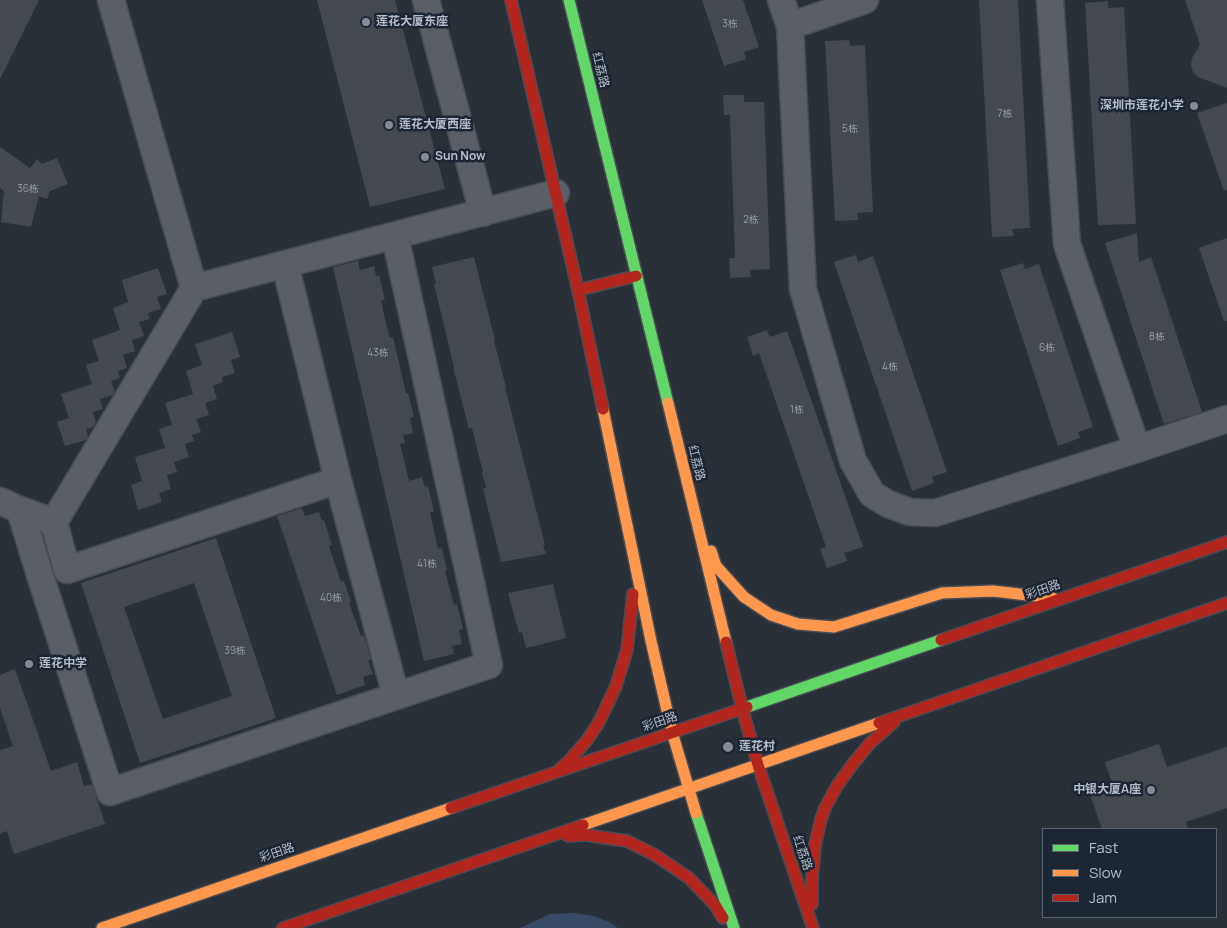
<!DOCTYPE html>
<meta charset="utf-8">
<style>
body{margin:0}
#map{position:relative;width:1227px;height:928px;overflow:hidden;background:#2a3038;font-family:Manrope,sans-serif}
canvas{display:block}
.legend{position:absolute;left:1042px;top:828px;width:175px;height:90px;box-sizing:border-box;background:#1d2633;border:1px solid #59626f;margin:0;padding:6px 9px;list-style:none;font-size:15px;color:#b4bcc9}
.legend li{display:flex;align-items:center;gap:10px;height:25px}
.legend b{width:25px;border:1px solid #59626f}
</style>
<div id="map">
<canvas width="1227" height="928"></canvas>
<ul class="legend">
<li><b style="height:6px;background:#63d668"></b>Fast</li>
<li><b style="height:6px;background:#ff974d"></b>Slow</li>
<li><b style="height:6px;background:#b3261e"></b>Jam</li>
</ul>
</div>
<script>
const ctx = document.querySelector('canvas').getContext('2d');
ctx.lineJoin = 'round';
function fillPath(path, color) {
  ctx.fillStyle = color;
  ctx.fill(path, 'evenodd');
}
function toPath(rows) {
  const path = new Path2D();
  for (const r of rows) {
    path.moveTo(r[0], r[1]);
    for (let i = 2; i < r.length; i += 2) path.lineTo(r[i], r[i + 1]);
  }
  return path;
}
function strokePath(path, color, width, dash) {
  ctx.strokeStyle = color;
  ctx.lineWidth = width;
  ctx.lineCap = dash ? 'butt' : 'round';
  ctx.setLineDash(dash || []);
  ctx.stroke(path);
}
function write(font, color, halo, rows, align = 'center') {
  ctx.font = font + ' Manrope,"Noto Sans SC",sans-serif';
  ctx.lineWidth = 5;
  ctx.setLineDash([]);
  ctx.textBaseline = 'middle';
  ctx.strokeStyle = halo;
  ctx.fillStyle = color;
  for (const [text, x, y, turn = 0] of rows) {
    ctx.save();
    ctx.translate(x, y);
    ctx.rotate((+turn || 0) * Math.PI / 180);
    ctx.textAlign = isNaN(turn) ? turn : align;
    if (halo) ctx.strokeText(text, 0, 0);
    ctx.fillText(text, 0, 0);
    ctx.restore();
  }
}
const water = toPath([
 [573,913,594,916,611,923,618,928,520,928,550,914]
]);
const building = toPath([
 [0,0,39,0,0,79],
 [317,0,395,0,445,189,370,207],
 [702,0,743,0,759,47,744,52,746,59,724,66],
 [979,0,1018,0,1030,228,1012,229,1014,236,992,237],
 [1185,0,1227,0,1227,88,1198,77,1193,72,1191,65,1192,58,1200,45],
 [1108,1,1108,8,1124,7,1136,224,1098,225,1085,3],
 [849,40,850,46,865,45,873,212,857,213,858,220,835,221,825,41],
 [723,95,744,95,744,102,764,102,770,269,750,270,751,277,730,278,729,258,735,258,730,115,724,115],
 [1227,103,1227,190,1224,191,1197,113],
 [0,147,30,168,37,159,42,164,57,158,68,184,50,191,47,199,39,196,31,227,1,222,4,191,0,188],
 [1137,233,1139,262,1151,257,1202,412,1164,424,1105,243],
 [1227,238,1227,321,1224,321,1199,248],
 [856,255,858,262,873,256,947,472,932,477,934,483,912,491,834,262],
 [474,257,495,340,494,341,506,387,505,387,545,545,543,545,546,554,501,562,483,489,486,488,482,472,483,472,472,428,469,429,453,367,454,367,434,284,436,284,432,267],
 [358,261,360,270,374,266,376,276,379,275,385,300,381,301,385,319,390,338,393,337,406,393,408,393,414,417,410,418,413,433,403,435,405,443,400,444,409,481,422,477,425,487,428,486,434,512,430,512,438,549,442,548,447,570,445,571,454,605,457,604,463,629,459,630,462,644,452,646,454,654,424,661,333,267],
 [1023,263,1025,269,1039,264,1093,427,1078,432,1080,438,1058,446,1000,270],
 [158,268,167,294,157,297,161,309,148,313,150,319,139,322,144,336,132,340,135,351,123,355,127,368,118,371,120,378,111,381,115,392,113,395,100,399,103,409,93,412,96,422,93,427,86,429,88,436,86,440,65,446,57,422,69,418,61,394,92,384,86,365,99,361,92,340,120,330,113,308,128,302,122,280],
 [767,330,770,337,787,331,863,547,844,553,847,561,827,568,820,549,826,547,759,353,753,356,747,337],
 [232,332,240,357,231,360,235,373,222,377,223,382,213,386,217,399,205,403,209,415,196,419,201,432,192,435,194,441,185,444,189,457,174,462,177,472,167,475,171,489,159,493,162,502,138,510,131,485,142,481,135,457,165,448,159,429,172,425,165,403,193,394,186,371,202,365,195,344],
 [302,508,305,516,319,512,322,521,324,520,332,545,329,546,341,582,344,581,351,602,349,603,361,636,364,635,371,659,368,660,373,674,363,677,365,685,337,695,277,516],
 [216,538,276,718,140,763,81,583],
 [194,583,232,696,163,719,124,607],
 [553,584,566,638,526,648,522,632,519,633,508,593],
 [15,669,51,771,77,762,84,786,92,784,105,824,14,854,7,831,0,834,0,750,13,746,0,708,0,675],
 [1159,744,1167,767,1227,747,1227,808,1186,822,1188,829,1102,829,1090,794,1113,786,1105,762]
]);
const street = toPath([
 [111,0,194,288],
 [426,0,483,213],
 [781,0,790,26,803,289,853,461,872,494,888,504,910,512,935,513,1137,449,1227,419],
 [1050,0,1067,244,1137,449],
 [790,26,865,0],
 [285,264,338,480,396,696],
 [0,501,20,510,40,575,110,792,489,665,395,236],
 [20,510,54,522,194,288,556,193],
 [54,522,67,570,338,480]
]);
const fast = toPath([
 [569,0,668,403],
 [747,707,941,640],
 [696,813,734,928]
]);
const slow = toPath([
 [668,403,726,642],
 [603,409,651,641,672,732,696,813],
 [711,551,716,566,744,597,771,615,798,624,834,627,942,593,993,591,1053,598],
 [583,825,879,723],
 [102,928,451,808]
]);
const jam = toPath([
 [511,0,578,290,603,409],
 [578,290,636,276],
 [941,640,1227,542],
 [726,642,742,708,758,765,813,928],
 [879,723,1227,603],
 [560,769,568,762,588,739,599,722,616,686,627,650,633,594],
 [451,808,747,707],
 [568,836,586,835,627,841,655,855,689,878,715,905,723,918],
 [812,904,812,880,815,845,821,819,825,808,837,786,852,765,870,743,894,722],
 [283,928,583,825]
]);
const markers = [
 [366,22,5,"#848b96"],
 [1194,106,5,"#848b96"],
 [389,125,5,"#848b96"],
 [425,157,5,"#848b96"],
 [29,664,5,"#848b96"],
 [728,747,6,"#848b96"],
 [1151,790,5,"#848b96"]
];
const numberNames = [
 ["3栋",730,24],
 ["7栋",1005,114],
 ["5栋",850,129],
 ["36栋",28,189],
 ["2栋",751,220],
 ["8栋",1157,337],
 ["6栋",1047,348],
 ["43栋",378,353],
 ["4栋",890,367],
 ["1栋",797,410],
 ["41栋",427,564],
 ["40栋",331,598],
 ["39栋",235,651]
];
const poiNames = [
 ["莲花大厦东座",376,22],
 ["深圳市莲花小学",1184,106,"right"],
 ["莲花大厦西座",399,125],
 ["Sun Now",435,157],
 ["莲花中学",39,664],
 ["莲花村",739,747],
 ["中银大厦A座",1141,790,"right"]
];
const streetNames = [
 ["红荔路",600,70,76],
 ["红荔路",696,463,76],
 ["彩田路",1043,590,-19],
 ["彩田路",660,722,-19],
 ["彩田路",277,853,-19],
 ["红荔路",802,853,71]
];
fillPath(water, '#384963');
fillPath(building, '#444950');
strokePath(street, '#484c53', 29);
strokePath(fast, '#484c55', 14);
strokePath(slow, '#484c55', 14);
strokePath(jam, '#484c55', 14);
strokePath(street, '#5a5e66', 26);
strokePath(fast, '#63d668', 11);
strokePath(slow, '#ff974d', 11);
strokePath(jam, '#b3261e', 11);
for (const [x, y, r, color] of markers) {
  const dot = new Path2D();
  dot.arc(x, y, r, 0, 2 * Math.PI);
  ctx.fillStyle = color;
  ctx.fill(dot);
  strokePath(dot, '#1d2633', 2);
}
write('10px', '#989fab', null, numberNames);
write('bold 12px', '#b4bcc9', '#1d2633', poiNames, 'left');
write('12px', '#b4bcc9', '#1d2633', streetNames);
</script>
